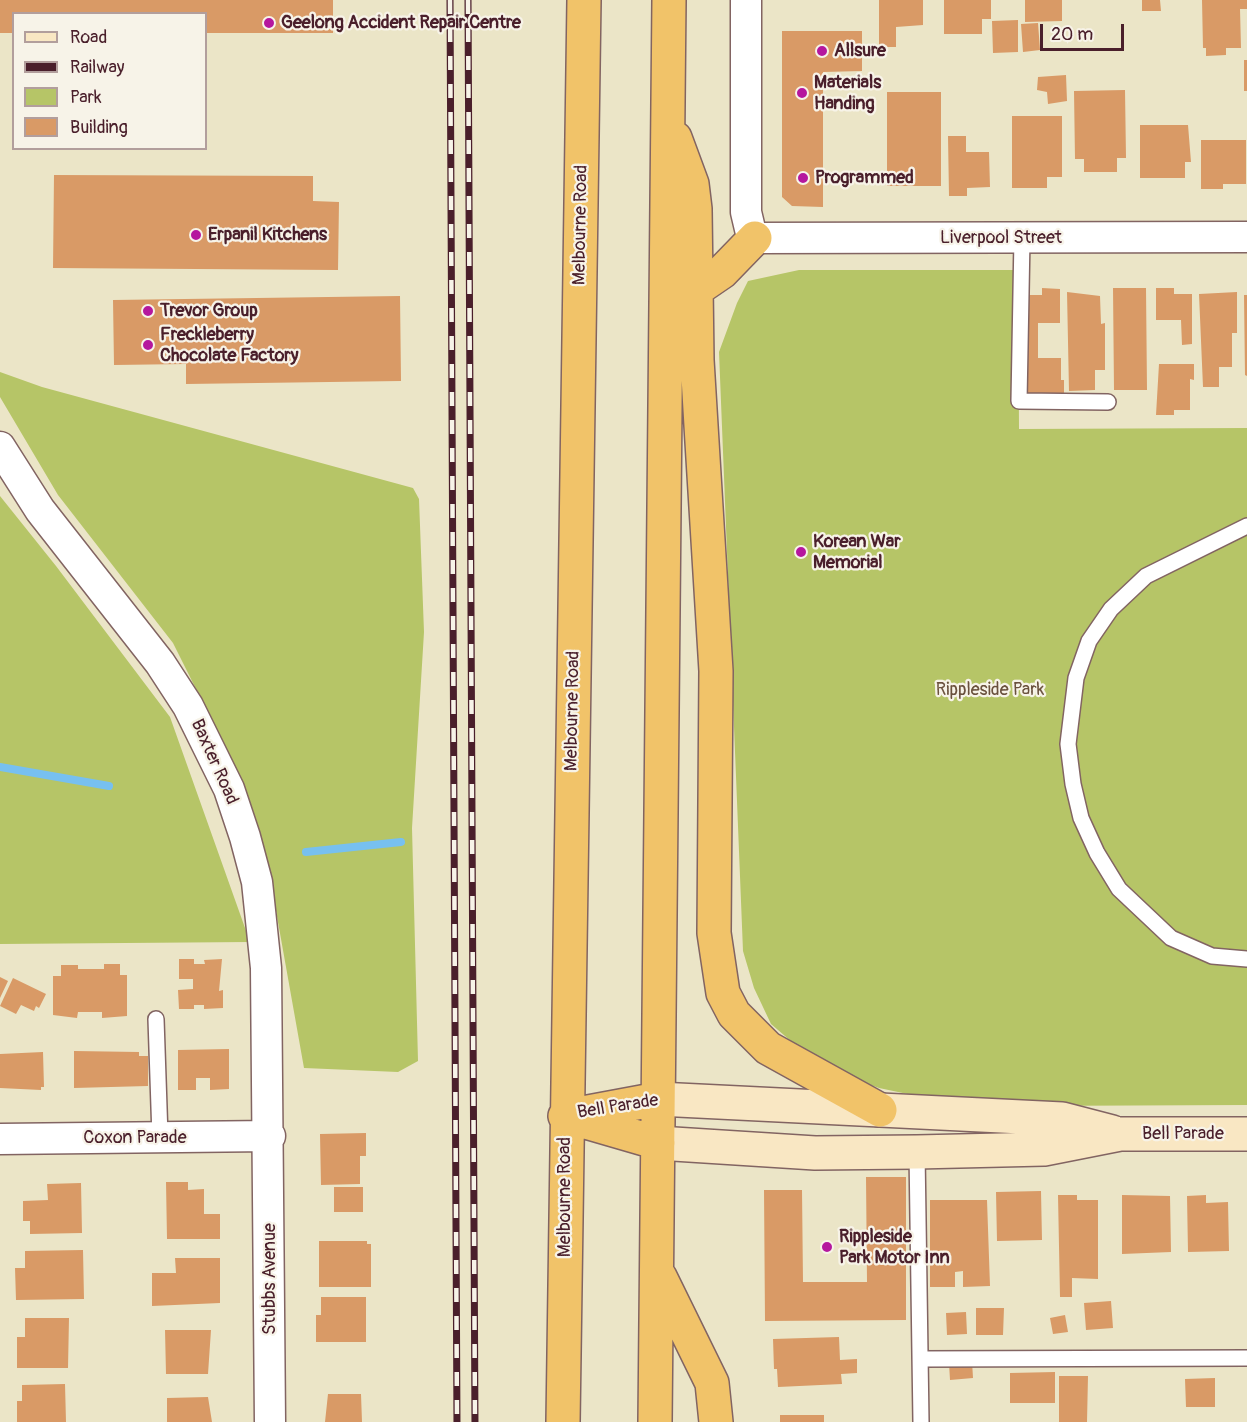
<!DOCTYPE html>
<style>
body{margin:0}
#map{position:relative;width:1247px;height:1422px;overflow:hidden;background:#ebe5c7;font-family:Pangolin,sans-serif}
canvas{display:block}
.legend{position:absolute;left:12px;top:12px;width:195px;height:138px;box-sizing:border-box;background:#f7f3e8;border:2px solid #b29e9c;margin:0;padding:8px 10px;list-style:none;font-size:18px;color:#4a1f2b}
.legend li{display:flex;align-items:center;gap:12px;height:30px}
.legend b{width:30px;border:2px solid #b29e9c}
.scale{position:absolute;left:1040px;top:24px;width:84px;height:27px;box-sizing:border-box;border:3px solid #4a1f2b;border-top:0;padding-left:8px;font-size:18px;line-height:21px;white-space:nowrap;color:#4a1f2b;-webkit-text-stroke:4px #f7f3e8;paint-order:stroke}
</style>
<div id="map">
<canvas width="1247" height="1422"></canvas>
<ul class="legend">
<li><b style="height:8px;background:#f9e7c3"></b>Road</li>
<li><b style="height:8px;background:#4a1f2b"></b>Railway</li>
<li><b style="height:16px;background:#b6c567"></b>Park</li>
<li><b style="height:16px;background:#d99a66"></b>Building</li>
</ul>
<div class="scale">20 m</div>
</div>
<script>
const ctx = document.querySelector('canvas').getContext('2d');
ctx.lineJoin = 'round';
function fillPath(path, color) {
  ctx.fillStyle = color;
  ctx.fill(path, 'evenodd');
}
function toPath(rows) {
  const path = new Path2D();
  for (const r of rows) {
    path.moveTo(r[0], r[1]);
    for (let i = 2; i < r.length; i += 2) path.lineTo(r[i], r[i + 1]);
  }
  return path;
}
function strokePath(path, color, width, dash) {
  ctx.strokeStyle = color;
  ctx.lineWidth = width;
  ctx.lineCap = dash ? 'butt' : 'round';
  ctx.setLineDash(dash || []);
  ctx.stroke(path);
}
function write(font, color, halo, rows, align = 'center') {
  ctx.font = font + ' Pangolin,sans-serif';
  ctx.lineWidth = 4.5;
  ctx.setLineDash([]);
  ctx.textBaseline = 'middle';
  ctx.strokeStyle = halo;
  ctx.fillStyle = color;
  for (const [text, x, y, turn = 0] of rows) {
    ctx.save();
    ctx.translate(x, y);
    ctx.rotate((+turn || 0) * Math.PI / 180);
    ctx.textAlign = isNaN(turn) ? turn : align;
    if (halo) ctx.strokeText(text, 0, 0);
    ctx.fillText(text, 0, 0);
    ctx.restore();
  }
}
const green = toPath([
 [799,270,1018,270,1019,429,1247,428,1247,1105,1019,1106,941,1101,879,1088,841,1074,806,1054,771,1024,754,988,743,951,719,352,737,303,748,281],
 [0,372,42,387,413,488,419,499,424,632,412,828,418,1061,398,1072,304,1068,273,894,235,767,173,643,58,495,0,397],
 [0,496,56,566,170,717,250,942,0,944]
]);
const stream = toPath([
 [0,767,109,786],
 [306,852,401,842]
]);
const building = toPath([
 [0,0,333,0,333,33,206,33,206,14,14,14,14,33,0,33],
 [879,0,923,0,923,25,896,27,896,47,879,47],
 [944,0,991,0,991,19,982,19,982,34,944,34],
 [1025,0,1062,0,1062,21,1025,22],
 [1142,0,1160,0,1161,11,1142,11],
 [1202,0,1247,0,1247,9,1240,9,1241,48,1226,48,1226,55,1206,56,1206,48,1203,48],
 [1018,20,1018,52,993,53,992,21],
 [1038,23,1040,50,1023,52,1021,24],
 [782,31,862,31,862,71,823,72,823,207,792,206,782,197],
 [1244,60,1247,60,1247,91,1244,91],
 [1066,75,1067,101,1048,104,1047,92,1037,90,1038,77],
 [1125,90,1126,158,1117,158,1117,172,1084,172,1084,159,1075,159,1074,91],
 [887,92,941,92,941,186,887,186],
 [1012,116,1062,116,1062,177,1047,177,1047,188,1012,188],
 [1140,125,1188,125,1191,162,1185,162,1185,178,1140,178],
 [948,136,966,136,966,152,989,152,990,187,967,188,967,196,949,196],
 [1201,140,1246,140,1246,184,1223,184,1223,189,1201,189],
 [54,175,313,176,313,201,339,202,338,270,53,268],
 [1042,288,1060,289,1060,323,1038,323,1038,358,1061,358,1061,380,1064,380,1064,393,1042,393,1043,399,1023,396,1024,295,1042,295],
 [1113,288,1146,288,1147,390,1114,390],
 [1156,288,1174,288,1174,294,1192,294,1192,344,1182,345,1181,320,1156,320],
 [1067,292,1100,296,1101,324,1105,323,1105,370,1095,370,1095,390,1069,391],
 [1237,292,1237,333,1232,333,1232,367,1219,367,1219,387,1203,387,1199,294],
 [1244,295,1247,295,1247,376,1245,375],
 [400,296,401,381,186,384,186,364,114,365,113,300],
 [1159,364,1194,364,1194,380,1190,379,1190,410,1174,410,1174,415,1156,415],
 [179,959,194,959,194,964,205,964,204,960,222,959,219,991,223,990,223,1008,204,1009,204,1005,194,1005,194,1009,179,1009,178,990,193,989,193,979,179,979],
 [104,964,120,964,120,975,127,975,127,1016,102,1018,102,1012,78,1012,77,1018,53,1015,53,976,61,976,61,965,78,965,78,969,104,969],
 [0,977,8,981,0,998],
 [13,978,46,994,39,1008,36,1006,34,1011,21,1005,16,1014,0,1006],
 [229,1049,229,1089,210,1090,210,1078,196,1078,196,1090,178,1090,178,1050],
 [74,1051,139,1052,139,1056,148,1056,148,1086,74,1088],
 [43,1052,44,1087,41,1087,41,1090,0,1088,0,1054],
 [366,1133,366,1156,360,1156,360,1184,321,1185,320,1134],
 [866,1177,906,1177,906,1320,765,1321,764,1190,802,1190,803,1282,867,1282],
 [166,1182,188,1182,188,1190,204,1189,204,1214,220,1214,220,1239,167,1239],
 [81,1183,82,1233,30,1234,30,1221,23,1221,23,1201,48,1200,47,1184],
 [334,1187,363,1187,363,1212,334,1212],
 [1041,1191,1042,1240,997,1241,996,1192],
 [1058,1195,1077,1195,1077,1200,1098,1200,1098,1279,1072,1278,1072,1297,1060,1297],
 [1122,1195,1170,1196,1171,1252,1122,1254],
 [1206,1195,1206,1203,1228,1202,1229,1251,1188,1252,1187,1196],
 [930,1200,987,1200,990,1286,963,1287,963,1271,955,1272,955,1287,930,1287],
 [319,1241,367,1241,367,1244,371,1244,371,1287,319,1287],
 [83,1250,84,1299,16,1300,15,1268,25,1268,25,1251],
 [175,1258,220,1258,220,1303,152,1306,152,1273,176,1273],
 [321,1297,366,1297,366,1342,316,1342,316,1315,321,1315],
 [1111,1301,1113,1328,1086,1330,1084,1303],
 [976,1308,1004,1308,1003,1335,976,1335],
 [966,1312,967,1334,947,1335,946,1313],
 [1065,1315,1068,1332,1053,1334,1050,1318],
 [25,1318,69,1318,68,1368,17,1368,17,1337,25,1337],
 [165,1330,211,1330,208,1374,166,1374],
 [839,1337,840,1360,857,1359,857,1373,841,1374,842,1384,778,1387,777,1369,774,1369,773,1339],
 [972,1361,973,1378,950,1380,949,1363],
 [1055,1372,1055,1403,1010,1403,1010,1373],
 [1059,1376,1088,1376,1087,1422,1059,1422],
 [1215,1378,1215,1407,1186,1407,1185,1379],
 [65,1384,66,1422,17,1422,17,1401,22,1401,22,1385],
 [328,1394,361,1394,362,1422,325,1422],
 [208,1397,212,1422,167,1422,167,1398],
 [780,1415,824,1415,824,1422,780,1422]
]);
const lane = toPath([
 [1022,238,1019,401,1108,402],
 [1247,526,1146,576,1111,609,1089,641,1076,678,1068,744,1073,784,1081,818,1097,853,1119,889,1171,938,1212,956,1247,959],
 [156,1019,160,1137],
 [917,1152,921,1422],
 [920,1359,1247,1358]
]);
const street = toPath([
 [746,0,746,212,750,229,755,238,1247,237],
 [0,447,40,510,160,663,188,706,229,789,245,837,257,882,266,968,270,1422],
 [0,1139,270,1136]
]);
const secondary = toPath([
 [658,1099,1062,1119,1112,1132],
 [658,1143,815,1153,917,1152,1044,1149,1120,1134,1247,1134]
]);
const highway = toPath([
 [675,138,692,184,695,209,697,360,716,671,714,933,723,993,734,1014,768,1048,880,1110],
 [681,300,722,272,755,238],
 [572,1115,658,1099],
 [565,1116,658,1143],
 [660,1277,712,1383,716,1422],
 [563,1422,584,0],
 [655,1422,669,0]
]);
const rail = toPath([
 [450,0,457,1422],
 [468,0,475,1422]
]);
const markers = [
 [269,23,6,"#b5179e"],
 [822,51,6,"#b5179e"],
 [802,93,6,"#b5179e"],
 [803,178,6,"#b5179e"],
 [196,235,6,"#b5179e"],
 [148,311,6,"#b5179e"],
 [148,345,6,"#b5179e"],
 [801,552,6,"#b5179e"],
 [827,1247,6,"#b5179e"]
];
const poiNames = [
 ["Geelong Accident Repair Centre",281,23],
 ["Allsure",834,51],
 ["Materials",814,83],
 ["Handing",814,104],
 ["Programmed",815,178],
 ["Erpanil Kitchens",208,235],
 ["Trevor Group",160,311],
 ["Freckleberry",160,335],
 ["Chocolate Factory",160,356],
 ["Korean War",813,542],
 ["Memorial",813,563],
 ["Rippleside",839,1237],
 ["Park Motor Inn",839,1258]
];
const streetNames = [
 ["Melbourne Road",581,225,-89],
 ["Liverpool Street",1001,238],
 ["Melbourne Road",573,711,-89],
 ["Baxter Road",214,762,66],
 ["Bell Parade",618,1107,-9],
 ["Bell Parade",1183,1134],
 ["Coxon Parade",135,1138],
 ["Melbourne Road",565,1197,-90],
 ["Stubbs Avenue",270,1279,-90]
];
const parkNames = [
 ["Rippleside Park",990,690]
];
fillPath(green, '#b6c567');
strokePath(stream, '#77c0f0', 8);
fillPath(building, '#d99a66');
strokePath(lane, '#826462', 18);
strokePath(street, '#826462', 33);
strokePath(secondary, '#826462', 36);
strokePath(highway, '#826462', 36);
strokePath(lane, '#fff', 15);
strokePath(street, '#fff', 30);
strokePath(secondary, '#f9e7c3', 33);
strokePath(highway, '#f1c369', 33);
strokePath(rail, '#4a1f2b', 7);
strokePath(rail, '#f7f3e8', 4.5, [14]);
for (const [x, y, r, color] of markers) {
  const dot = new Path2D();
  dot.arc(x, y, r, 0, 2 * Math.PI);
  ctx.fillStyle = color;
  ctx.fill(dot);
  strokePath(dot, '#f7f3e8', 2);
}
write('bold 18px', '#4a1f2b', '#f7f3e8', poiNames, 'left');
write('18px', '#4a1f2b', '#f7f3e8', streetNames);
write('18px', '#6a513d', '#f7f3e8', parkNames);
</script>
